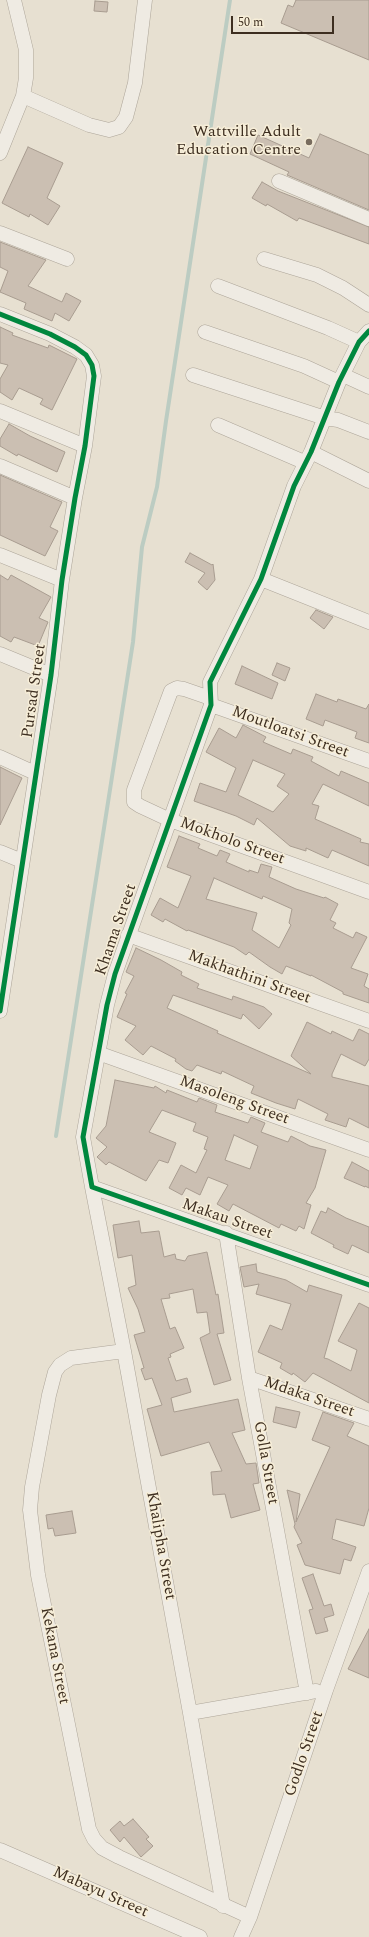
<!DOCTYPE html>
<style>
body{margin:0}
#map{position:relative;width:369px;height:1937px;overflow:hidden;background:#e7e0d1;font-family:Spectral,serif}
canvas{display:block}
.scale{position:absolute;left:231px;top:16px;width:103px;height:18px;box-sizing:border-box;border:2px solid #3d2e20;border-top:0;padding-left:5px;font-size:12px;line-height:14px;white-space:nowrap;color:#3d2e20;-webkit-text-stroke:3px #f7eed8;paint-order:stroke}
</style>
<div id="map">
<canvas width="369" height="1937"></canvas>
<div class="scale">50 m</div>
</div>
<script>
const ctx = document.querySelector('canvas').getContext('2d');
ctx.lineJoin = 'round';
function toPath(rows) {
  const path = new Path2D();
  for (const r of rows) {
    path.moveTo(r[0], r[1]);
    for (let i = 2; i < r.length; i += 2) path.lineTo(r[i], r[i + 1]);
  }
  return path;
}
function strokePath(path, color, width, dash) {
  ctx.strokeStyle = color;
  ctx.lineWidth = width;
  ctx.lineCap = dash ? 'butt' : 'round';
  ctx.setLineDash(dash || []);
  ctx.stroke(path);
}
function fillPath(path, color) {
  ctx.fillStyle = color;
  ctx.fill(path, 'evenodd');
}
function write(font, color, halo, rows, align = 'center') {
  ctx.font = font + ' Spectral,serif';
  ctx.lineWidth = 3;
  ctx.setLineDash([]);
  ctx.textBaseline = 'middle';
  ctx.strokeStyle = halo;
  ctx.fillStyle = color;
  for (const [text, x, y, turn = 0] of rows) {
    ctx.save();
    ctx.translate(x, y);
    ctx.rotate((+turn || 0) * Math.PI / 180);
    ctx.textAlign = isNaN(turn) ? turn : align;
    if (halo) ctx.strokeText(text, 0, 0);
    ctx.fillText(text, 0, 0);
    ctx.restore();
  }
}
const stream = toPath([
 [56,1136,133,642,142,547,157,487,166,421,230,0]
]);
const building = toPath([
 [296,0,369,0,369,60,281,23,288,5,293,7,296,0],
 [95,1,108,2,107,12,94,11,95,1],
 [320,134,369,155,369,210,287,175,289,172,250,154,258,135,309,158,320,134],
 [28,147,63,163,47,198,60,206,48,225,30,214,29,217,2,203,28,147],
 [262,182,278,191,369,227,369,244,299,218,297,221,267,204,266,206,252,198,262,182],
 [0,242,46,260,28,286,62,302,66,293,81,301,69,321,55,313,52,321,24,309,26,303,0,292,8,271,0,267,0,242],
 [0,327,13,333,12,335,48,348,49,345,77,359,52,410,40,404,43,399,19,388,12,400,0,392,0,379,8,365,0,363,0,327],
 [9,424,30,436,65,452,57,472,18,454,17,456,0,446,0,439,9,424],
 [0,475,62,502,50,527,58,531,45,556,0,535,0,475],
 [190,553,212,565,213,564,215,580,207,590,198,582,205,573,185,562,190,553],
 [0,575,8,580,11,575,51,597,39,618,48,622,38,646,14,637,11,642,0,636,0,575],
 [316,610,333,617,324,629,310,618,316,610],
 [277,663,290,668,285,681,272,675,277,663],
 [242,666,278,683,272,699,235,684,242,666],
 [316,694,337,702,338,699,366,709,369,704,369,743,355,738,357,732,325,720,323,726,306,719,316,694],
 [243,725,266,737,263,742,291,754,293,749,313,757,311,761,339,776,341,771,369,783,369,806,323,784,312,804,319,806,315,819,361,839,360,842,369,844,369,866,332,850,328,858,306,848,306,851,290,846,257,818,254,825,236,816,194,801,200,783,226,792,236,768,206,752,219,728,236,738,243,725],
 [253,760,285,774,277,786,289,794,273,812,238,795,253,760],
 [0,767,22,778,0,825,0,767],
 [179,836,200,844,198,848,217,856,220,850,230,854,226,862,249,872,249,870,258,873,261,864,272,867,269,877,296,889,324,898,325,897,338,904,330,920,336,923,333,928,353,938,356,932,367,937,351,968,368,974,364,986,369,989,369,1003,343,994,343,992,311,975,311,976,286,966,282,974,270,967,249,952,246,955,234,947,188,930,187,931,165,919,163,922,151,915,160,898,178,908,191,876,167,867,179,836],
 [214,878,262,899,263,896,292,909,289,923,291,925,279,948,252,930,257,913,206,899,214,878],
 [136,948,161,960,182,972,181,975,199,984,197,988,232,1000,233,996,264,1007,272,1014,259,1029,243,1014,241,1019,173,995,167,1008,218,1031,217,1033,311,1074,291,1056,307,1022,331,1034,332,1031,353,1041,359,1029,369,1034,369,1059,365,1066,341,1054,332,1074,332,1077,369,1086,369,1128,349,1118,346,1127,325,1120,328,1114,298,1099,295,1109,276,1103,251,1093,254,1086,222,1071,221,1074,197,1065,192,1071,186,1069,175,1061,176,1059,151,1046,143,1055,125,1040,136,1026,117,1017,127,994,125,993,134,976,126,972,136,948],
 [115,1080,154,1088,155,1086,166,1093,167,1090,197,1102,199,1098,217,1105,215,1112,248,1123,251,1117,265,1123,261,1132,288,1142,291,1136,310,1146,326,1150,315,1188,306,1203,311,1205,304,1229,299,1226,296,1231,281,1224,279,1228,233,1204,229,1211,217,1204,228,1185,208,1177,200,1195,186,1188,182,1195,169,1188,181,1165,196,1173,207,1150,204,1149,208,1137,193,1131,196,1123,162,1110,149,1132,176,1143,168,1163,159,1160,146,1181,109,1162,106,1165,97,1157,107,1147,96,1138,106,1126,115,1080],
 [234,1135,258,1146,250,1169,225,1160,234,1135],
 [352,1162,369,1171,369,1188,365,1186,365,1187,344,1178,352,1162],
 [328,1208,346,1218,369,1227,369,1253,352,1245,348,1254,333,1247,334,1245,311,1233,321,1211,326,1213,328,1208],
 [139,1221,141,1233,159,1231,164,1257,175,1254,176,1259,185,1261,188,1256,207,1252,216,1295,218,1294,224,1333,217,1334,231,1380,214,1385,200,1338,210,1333,207,1312,197,1313,193,1289,169,1294,170,1298,161,1299,170,1329,175,1327,184,1348,170,1354,171,1357,168,1358,176,1381,187,1378,191,1392,171,1398,174,1412,238,1399,245,1430,232,1433,246,1464,256,1463,259,1483,253,1484,260,1510,231,1518,225,1494,213,1495,211,1472,222,1471,209,1442,161,1456,147,1409,162,1405,152,1378,145,1380,141,1369,144,1368,134,1335,145,1332,138,1309,128,1288,136,1285,132,1255,118,1258,113,1225,139,1221],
 [256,1264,257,1272,286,1280,307,1292,309,1285,342,1295,324,1358,328,1359,351,1371,357,1350,338,1341,359,1303,369,1308,369,1403,313,1373,305,1382,293,1373,292,1375,280,1368,282,1363,258,1352,270,1325,282,1330,291,1304,256,1294,259,1284,244,1287,240,1267,256,1264],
 [276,1407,300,1412,296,1428,273,1422,276,1407],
 [323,1412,354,1423,347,1436,369,1446,369,1508,364,1526,336,1519,332,1539,356,1547,351,1561,344,1559,340,1574,305,1565,297,1545,302,1543,294,1527,295,1524,287,1490,300,1494,296,1522,330,1447,312,1440,323,1412],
 [72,1511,76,1533,55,1536,53,1528,48,1529,46,1515,72,1511],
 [313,1574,324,1606,331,1604,334,1615,324,1618,328,1631,316,1634,309,1610,313,1609,302,1578,313,1574],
 [369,1629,369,1678,348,1669,369,1629],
 [133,1819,149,1837,146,1839,153,1846,141,1857,124,1837,120,1842,110,1830,120,1821,124,1826,133,1819]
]);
const minor = toPath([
 [23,96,89,125,109,130,119,127,126,117,135,83,145,0],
 [0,153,23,96,26,78,26,50,14,0],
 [279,181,369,219],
 [0,233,67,259],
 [264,259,317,275,343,288,369,305],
 [218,286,328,328,359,342],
 [0,314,50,334,75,347,86,355,92,365,94,376,85,446,75,498,62,580,51,675,0,1011],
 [369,331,359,342,339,382,311,452,294,486,261,579,210,682,211,705,115,974,107,1005,83,1137,92,1187,369,1285],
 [205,332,304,366,339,382],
 [193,375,325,418,338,420,369,432],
 [343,375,369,387],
 [0,411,85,446],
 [218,425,304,462],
 [311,452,369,481],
 [0,466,75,498],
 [0,555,62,580],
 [261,579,369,622],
 [0,654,51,675],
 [210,698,184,689,177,688,171,691,134,790,134,802,140,806,170,820,369,892],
 [211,705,369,761],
 [0,757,35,773],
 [0,852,22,861],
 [128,935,369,1021],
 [98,1053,369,1150],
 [92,1187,124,1351,190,1713,223,1906],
 [226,1233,249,1378,307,1693],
 [124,1351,71,1358,60,1365,55,1372,49,1395,32,1487,30,1510,38,1575,89,1829,94,1839,102,1848,119,1857,250,1917],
 [249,1378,369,1419],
 [190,1713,316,1691],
 [0,1850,200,1937],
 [241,1937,250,1917,326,1690,369,1571]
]);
const cycleway = toPath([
 [0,314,50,334,75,347,86,355,92,365,94,376,85,446,75,498,62,580,51,675,0,1011],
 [369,331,359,342,339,382,311,452,294,486,261,579,210,682,211,705,115,974,107,1005,83,1137,92,1187,369,1285]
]);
const markers = [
 [309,142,4,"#786c5e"]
];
const poiNames = [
 ["Wattville Adult",301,133],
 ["Education Centre",301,151]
];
const streetNames = [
 ["Pursad Street",35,691,-82],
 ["Moutloatsi Street",290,733,20],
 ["Mokholo Street",232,842,20],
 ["Khama Street",117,930,-71],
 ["Makhathini Street",249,978,20],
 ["Masoleng Street",234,1101,20],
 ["Makau Street",227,1220,19],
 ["Mdaka Street",309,1398,19],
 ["Golla Street",265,1463,80],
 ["Khalipha Street",160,1546,80],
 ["Kekana Street",54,1656,79],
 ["Godlo Street",305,1754,-71],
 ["Mabayu Street",100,1893,24]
];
strokePath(stream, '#bcccc2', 4);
fillPath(building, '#cbbfb2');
strokePath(building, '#a89c90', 1);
strokePath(minor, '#ada599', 15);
strokePath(minor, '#efebe3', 14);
strokePath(cycleway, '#00873e', 5);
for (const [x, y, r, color] of markers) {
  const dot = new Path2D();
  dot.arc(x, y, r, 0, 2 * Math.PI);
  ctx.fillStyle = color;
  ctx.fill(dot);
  strokePath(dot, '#f7eed8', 1.5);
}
write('16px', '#3d2e20', '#f7eed8', poiNames, 'right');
write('16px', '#3d2e20', '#f7eed8', streetNames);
</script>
